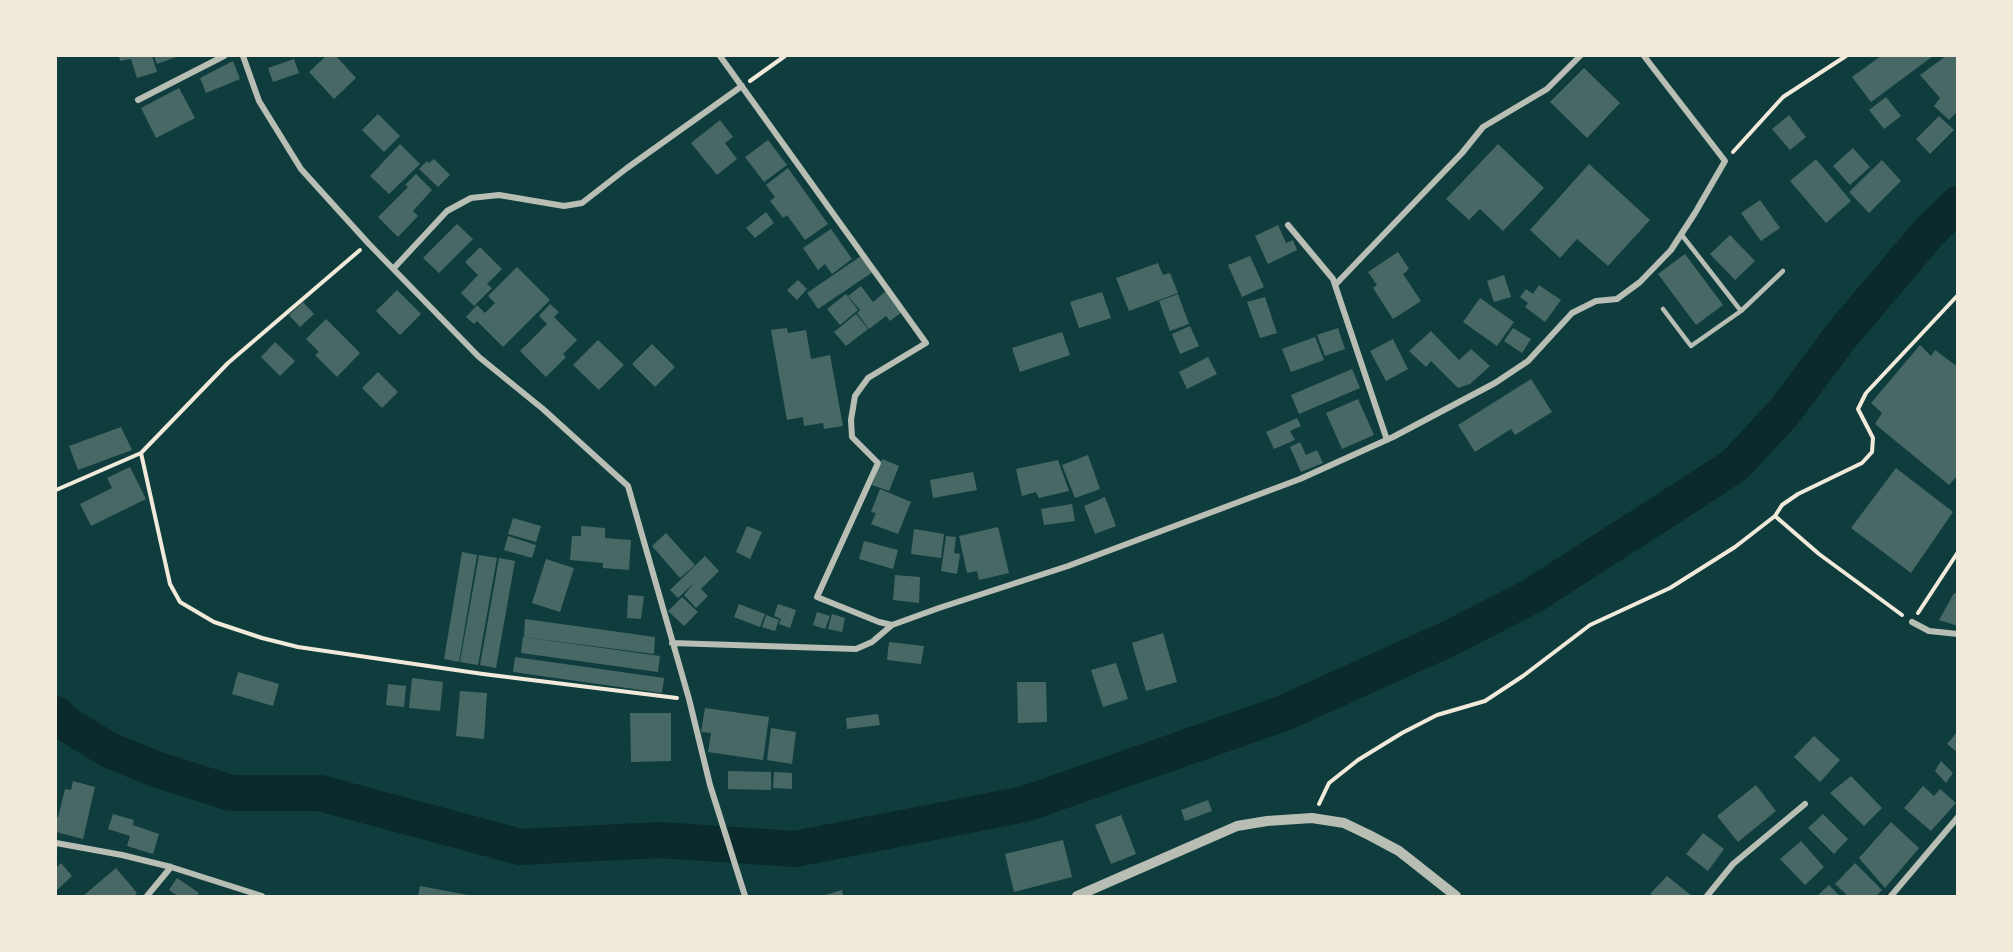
<!DOCTYPE html>
<style>
body{margin:0}
#map{position:relative;width:2013px;height:952px;overflow:hidden;background:#0f3d3e;font-family:"Fira Sans Condensed",sans-serif}
canvas{display:block}
.frame{position:absolute;inset:0;border:57px solid #f1e9da;pointer-events:none}
</style>
<div id="map">
<canvas width="2013" height="952"></canvas>
<div class="frame"></div>
</div>
<script>
const ctx = document.querySelector('canvas').getContext('2d');
ctx.lineJoin = 'round';
function toPath(rows) {
  const path = new Path2D();
  for (const r of rows) {
    path.moveTo(r[0], r[1]);
    for (let i = 2; i < r.length; i += 2) path.lineTo(r[i], r[i + 1]);
  }
  return path;
}
function strokePath(path, color, width, dash) {
  ctx.strokeStyle = color;
  ctx.lineWidth = width;
  ctx.lineCap = dash ? 'butt' : 'round';
  ctx.setLineDash(dash || []);
  ctx.stroke(path);
}
function fillPath(path, color) {
  ctx.fillStyle = color;
  ctx.fill(path, 'evenodd');
}
const river = toPath([
 [56,714,65,723,109,750,158,770,231,793,320,793,520,847,660,840,795,849,1025,804,1284,713,1448,639,1532,596,1683,499,1735,465,1785,411,1841,336,1929,232,1958,204]
]);
const building = toPath([
 [119,56,152,56,157,72,137,78,131,59,120,61],
 [154,56,179,56,157,64],
 [326,56,336,56,356,78,334,99,309,72],
 [1881,56,1933,56,1871,102,1852,77],
 [1946,56,1958,56,1958,111,1949,120,1934,106,1940,98,1920,75],
 [294,59,299,73,273,82,268,68],
 [233,61,240,79,206,93,200,78],
 [1584,68,1620,103,1587,138,1550,102],
 [179,88,195,118,156,138,141,108],
 [1886,97,1901,116,1884,129,1869,110],
 [378,114,400,136,384,152,362,130],
 [1789,115,1806,137,1790,150,1772,129],
 [1939,116,1954,130,1930,154,1916,139],
 [720,120,733,137,725,143,737,159,717,175,691,143],
 [768,140,787,165,764,182,745,157],
 [400,144,420,164,389,194,370,176],
 [1498,144,1544,188,1503,231,1480,209,1469,220,1446,199],
 [1853,148,1870,167,1850,185,1833,166],
 [434,159,450,175,438,187,419,169,427,161,429,163],
 [1816,159,1851,201,1826,223,1790,181],
 [1882,160,1901,181,1869,213,1849,192],
 [1589,164,1650,220,1608,266,1577,239,1560,258,1530,230],
 [788,168,828,224,805,240,787,215,783,218,770,201,775,197,766,185],
 [416,174,432,190,413,211,418,216,398,237,378,217,408,187,405,185],
 [1760,200,1780,228,1761,241,1741,213],
 [766,212,774,223,755,238,746,228],
 [457,224,473,239,439,273,423,258],
 [1278,225,1286,243,1293,240,1297,250,1268,264,1255,236],
 [831,229,852,259,832,274,825,264,818,270,803,248],
 [1730,235,1755,261,1735,280,1710,254],
 [480,247,502,269,487,284,492,288,474,306,461,293,478,275,465,262],
 [1398,252,1409,269,1403,274,1421,301,1393,319,1373,288,1377,285,1368,272],
 [1685,254,1723,305,1696,325,1658,274],
 [861,256,873,272,818,309,807,293],
 [1250,256,1264,287,1242,297,1228,265],
 [1158,263,1163,275,1170,273,1178,293,1129,311,1116,278],
 [517,267,550,300,503,347,477,321,474,324,466,317,477,305,485,313,495,303,488,296],
 [1504,275,1511,297,1494,302,1487,281],
 [798,280,807,289,797,300,787,290],
 [1539,285,1561,300,1545,322,1525,307,1528,303,1520,297,1526,289,1533,294],
 [861,286,873,302,886,291,902,312,890,321,886,316,869,329,857,313,860,310,848,296],
 [397,290,421,314,400,335,376,311],
 [1102,292,1111,318,1079,328,1070,302],
 [846,294,858,310,840,325,827,309],
 [1178,294,1189,324,1170,331,1159,301],
 [1265,297,1277,333,1260,338,1247,302],
 [1480,298,1514,322,1497,346,1463,322],
 [303,302,314,314,300,327,289,315],
 [550,304,559,312,554,317,577,340,563,354,566,357,546,377,520,351,547,324,539,316],
 [856,314,868,329,846,346,834,332],
 [326,319,360,353,337,377,315,355,319,352,306,339],
 [1190,326,1199,346,1180,354,1172,334],
 [787,328,788,333,806,330,811,359,830,355,843,426,824,429,823,423,804,426,803,417,787,420,771,330],
 [1338,328,1345,349,1325,356,1317,335],
 [1513,328,1531,339,1522,353,1504,341],
 [1431,331,1459,360,1471,349,1490,366,1470,384,1458,388,1431,361,1426,367,1409,351],
 [1062,332,1070,355,1020,372,1012,348],
 [1315,337,1324,360,1291,372,1282,349],
 [1393,339,1408,369,1386,381,1370,351],
 [598,340,624,365,599,390,573,365],
 [275,342,295,361,280,376,261,357],
 [652,344,675,367,655,387,632,364],
 [1920,345,1931,356,1935,350,1958,367,1958,475,1949,485,1875,424,1882,413,1871,403],
 [1208,357,1217,374,1187,389,1179,372],
 [1352,369,1360,388,1299,414,1291,395],
 [378,372,398,392,382,408,362,388],
 [1531,379,1552,412,1515,435,1511,429,1475,452,1458,425],
 [1358,399,1374,435,1342,449,1326,413],
 [1297,418,1301,426,1290,431,1295,440,1274,449,1266,432],
 [121,427,132,450,78,470,69,446],
 [1300,442,1306,455,1317,450,1323,463,1301,472,1290,447],
 [1088,455,1100,489,1075,498,1062,465],
 [882,459,899,466,889,491,872,485],
 [1058,460,1069,491,1039,498,1036,492,1022,496,1016,469],
 [130,467,146,499,91,526,80,504,112,488,107,478],
 [1896,468,1953,512,1911,573,1851,528],
 [973,472,977,490,933,498,930,480],
 [880,489,911,502,898,534,871,524,876,513,871,512],
 [1105,497,1116,526,1095,534,1084,506],
 [1072,504,1075,521,1044,525,1041,509],
 [513,518,541,526,536,542,508,534],
 [581,526,605,528,605,538,631,540,629,570,603,568,603,563,570,560,572,536,581,536],
 [747,526,762,532,750,559,736,552],
 [998,527,1009,573,979,580,977,571,967,573,959,536],
 [914,529,944,534,941,558,911,554],
 [666,533,695,565,680,578,652,546],
 [508,536,536,545,532,558,504,550],
 [946,536,956,537,954,553,960,554,957,574,941,571],
 [864,541,898,550,893,569,859,559],
 [462,552,477,555,459,662,444,659],
 [479,555,497,558,478,665,460,662],
 [705,556,719,571,701,589,708,596,696,608,684,595,695,582,678,598,670,590],
 [499,558,515,561,496,668,480,665],
 [546,559,574,568,560,612,532,603],
 [895,575,920,577,919,603,893,600],
 [1954,593,1958,594,1958,626,1939,620],
 [628,595,644,596,641,619,627,618],
 [682,597,698,612,684,626,668,611],
 [739,604,765,614,760,627,734,617],
 [778,604,796,610,790,628,779,624,781,619,774,616],
 [817,612,830,616,825,629,813,625],
 [832,614,845,618,842,632,828,629],
 [766,615,779,620,775,631,762,627],
 [525,619,655,637,654,654,524,637],
 [1163,633,1177,682,1146,691,1132,643],
 [523,637,660,656,658,672,521,653],
 [889,642,924,646,921,664,887,660],
 [515,657,664,678,662,693,513,672],
 [1116,663,1128,699,1103,707,1091,670],
 [238,672,279,684,273,706,232,694],
 [412,678,443,682,440,711,409,708],
 [1017,682,1046,682,1047,722,1018,723],
 [388,684,406,686,404,707,386,705],
 [460,691,487,693,484,739,456,736],
 [705,708,769,717,763,760,708,752,711,733,701,732],
 [630,713,671,713,671,761,631,762],
 [878,714,880,725,847,729,846,718],
 [771,728,796,732,792,764,767,760],
 [1958,731,1958,753,1947,744],
 [1814,736,1840,760,1820,782,1794,757],
 [1941,761,1953,773,1946,783,1935,771],
 [728,771,771,772,771,790,728,789],
 [774,772,792,773,792,789,773,788],
 [1851,776,1882,808,1864,826,1830,793],
 [73,781,95,787,83,839,56,832,56,817,58,817,65,789,71,790],
 [1756,785,1776,811,1738,842,1717,816],
 [1923,786,1934,796,1940,789,1956,803,1931,831,1904,808],
 [1208,800,1212,811,1185,821,1181,810],
 [113,814,134,820,133,825,159,834,153,854,127,846,130,836,108,829],
 [1823,814,1848,839,1834,854,1808,828],
 [1121,815,1136,854,1111,864,1095,825],
 [1891,822,1919,848,1885,888,1859,858],
 [1703,833,1724,849,1708,871,1686,854],
 [1063,840,1072,877,1014,892,1005,854],
 [1801,841,1824,867,1805,885,1780,859],
 [61,863,72,876,56,891,56,868],
 [1855,863,1882,890,1876,896,1848,896,1835,884],
 [116,868,137,893,134,896,83,896],
 [1667,876,1692,896,1653,896,1650,894],
 [177,878,199,893,196,896,178,896,169,890],
 [1829,885,1840,896,1817,896],
 [420,886,468,895,468,896,418,896],
 [842,890,843,896,822,896]
]);
const path = toPath([
 [750,81,785,56],
 [1733,152,1783,97,1846,56],
 [141,453,170,584,180,602,214,622,262,638,298,647,483,674,677,698],
 [56,490,141,453,228,363,360,250],
 [1775,516,1819,554,1902,615],
 [1918,613,1958,552],
 [1319,804,1329,783,1358,760,1402,733,1437,715,1485,701,1523,676,1590,625,1670,588,1735,547,1775,516,1782,505,1798,494,1862,463,1872,452,1873,438,1858,409,1866,393,1958,295]
]);
const service = toPath([
 [1681,234,1741,311],
 [1663,309,1691,346,1741,311,1783,271]
]);
const minor = toPath([
 [243,56,259,101,301,169,368,243,479,357,543,409,628,486,689,699,710,785,745,896],
 [720,56,926,343,868,378,855,396,851,420,852,437,878,463,817,597,879,622,892,625],
 [138,100,224,56],
 [1288,225,1333,279,1387,440],
 [394,268,447,211,471,198,499,195,564,206,582,203,627,168,742,86],
 [1335,285,1462,153,1483,127,1547,89,1580,56],
 [1912,622,1929,631,1958,634],
 [672,643,856,649,872,642,892,625,939,608,1068,566,1300,479,1393,437,1495,383,1528,361,1572,313,1596,301,1617,299,1640,282,1671,250,1695,213,1725,161,1644,56],
 [56,843,122,855,171,867,262,896],
 [147,896,171,867],
 [1707,896,1733,864,1805,804],
 [1891,896,1958,817]
]);
const tertiary = toPath([
 [1077,896,1237,826,1267,821,1312,818,1344,823,1369,835,1399,851,1456,896]
]);
strokePath(river, '#0a2a2b', 36);
fillPath(building, '#486865');
strokePath(path, '#f1e9da', 4);
strokePath(service, '#b8beb3', 4.5);
strokePath(minor, '#b8beb3', 6);
strokePath(tertiary, '#b8beb3', 10);
</script>
